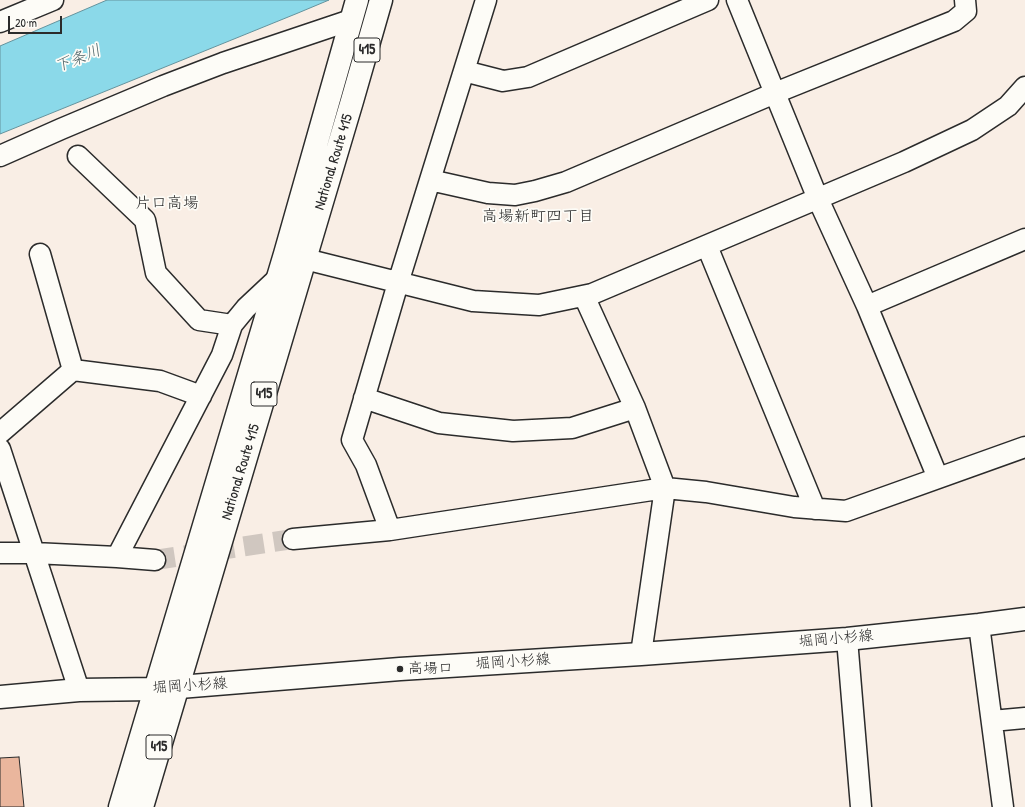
<!DOCTYPE html>
<meta charset="utf-8">
<style>
body{margin:0}
#map{position:relative;width:1025px;height:807px;overflow:hidden;background:#f9eee5;font-family:"Patrick Hand",sans-serif}
canvas{display:block}
.scale{position:absolute;left:8px;top:16px;width:54px;height:18px;box-sizing:border-box;border:2px solid #2b2b2b;border-top:0;padding-left:5px;font-size:12px;line-height:14px;white-space:nowrap;color:#2b2b2b;-webkit-text-stroke:3px #fdfcf7;paint-order:stroke}
</style>
<div id="map">
<canvas width="1025" height="807"></canvas>
<div class="scale">20 m</div>
</div>
<script>
const ctx = document.querySelector('canvas').getContext('2d');
ctx.lineJoin = 'round';
function fillPath(path, color) {
  ctx.fillStyle = color;
  ctx.fill(path, 'evenodd');
}
function toPath(rows) {
  const path = new Path2D();
  for (const r of rows) {
    path.moveTo(r[0], r[1]);
    for (let i = 2; i < r.length; i += 2) path.lineTo(r[i], r[i + 1]);
  }
  return path;
}
function strokePath(path, color, width, dash) {
  ctx.strokeStyle = color;
  ctx.lineWidth = width;
  ctx.lineCap = dash ? 'butt' : 'round';
  ctx.setLineDash(dash || []);
  ctx.stroke(path);
}
function write(font, color, halo, rows, align = 'center') {
  ctx.font = font + ' "Patrick Hand","Klee One",sans-serif';
  ctx.lineWidth = 3.5;
  ctx.setLineDash([]);
  ctx.textBaseline = 'middle';
  ctx.strokeStyle = halo;
  ctx.fillStyle = color;
  for (const [text, x, y, turn = 0] of rows) {
    ctx.save();
    ctx.translate(x, y);
    ctx.rotate((+turn || 0) * Math.PI / 180);
    ctx.textAlign = isNaN(turn) ? turn : align;
    if (halo) ctx.strokeText(text, 0, 0);
    ctx.fillText(text, 0, 0);
    ctx.restore();
  }
}
const water = toPath([
 [107,0,329,0,298,13,0,134,0,46,107,0]
]);
const building = toPath([
 [19,757,24,807,0,807,0,758,19,757]
]);
const minorTunnel = toPath([
 [155,560,293,539]
]);
const minor = toPath([
 [737,0,818,199,867,306,938,478],
 [0,22,53,0],
 [464,71,503,81,528,77,708,0],
 [0,156,61,129,163,86,223,63,351,20],
 [78,156,145,220,156,273,199,320,232,325],
 [430,180,488,193,515,195,535,191,566,182,775,93,954,21,966,11,965,0],
 [707,246,815,509],
 [40,254,73,370],
 [305,259,473,301,539,305,592,294,904,162,972,130,1008,106,1025,87],
 [584,296,635,408,665,488,641,654],
 [867,306,1025,239],
 [364,398,439,423,513,431,572,428,635,408],
 [0,433,73,370,160,381,201,396],
 [0,449,79,690],
 [390,530,366,465,352,440,398,283,486,0],
 [293,539,390,530,665,488,706,492,794,507,846,511,1025,447],
 [0,553,34,553,117,557,155,560],
 [117,557,222,355,232,325,246,308,278,278],
 [979,625,1003,807],
 [847,639,861,807],
 [992,721,1025,718]
]);
const major = toPath([
 [0,697,79,690,155,689,400,669,641,654,847,639,979,625,1025,619]
]);
const highway = toPath([
 [120,807,285,254,357,0],
 [142,807,352,101,381,0]
]);
const markers = [
 [400,669,4,"#2b2b2b"]
];
const shields = [
 [367,50,26],
 [264,394,26],
 [159,747,26]
];
const shieldNames = [
 ["415",367,50],
 ["415",264,394],
 ["415",159,747]
];
const streetNames = [
 ["National Route 415",334,162,-73],
 ["National Route 415",241,472,-73],
 ["堀岡小杉線",836,639,-5],
 ["堀岡小杉線",513,662,-4],
 ["堀岡小杉線",190,686,-4]
];
const poiNames = [
 ["高場口",408,669]
];
const waterNames = [
 ["下条川",78,59,-22]
];
const neighbourhoodNames = [
 ["片口高場",167,204],
 ["高場新町四丁目",538,217]
];
fillPath(water, '#8bd9e9');
strokePath(water, '#65939d', 1);
fillPath(building, '#eab69d');
strokePath(building, '#2b2b2b', 1);
strokePath(minorTunnel, '#d0c7c0', 20, [20, 10]);
strokePath(minor, '#2b2b2b', 23);
strokePath(major, '#2b2b2b', 25);
strokePath(highway, '#2b2b2b', 25);
strokePath(minor, '#fdfcf7', 20);
strokePath(major, '#fdfcf7', 22);
strokePath(highway, '#fdfcf7', 22);
for (const [x, y, r, color] of markers) {
  const dot = new Path2D();
  dot.arc(x, y, r, 0, 2 * Math.PI);
  ctx.fillStyle = color;
  ctx.fill(dot);
  strokePath(dot, '#fdfcf7', 1.5);
}
for (const [x, y, w] of shields) {
  const box = new Path2D();
  box.roundRect(x - w / 2, y - 12, w, 24, 3);
  ctx.fillStyle = '#fdfcf7';
  ctx.fill(box);
  strokePath(box, '#2b2b2b', 1);
}
write('bold 14px', '#2b2b2b', null, shieldNames);
write('15px', '#2b2b2b', '#fdfcf7', streetNames);
write('15px', '#2b2b2b', '#fdfcf7', poiNames, 'left');
write('italic 16px', '#485f64', '#fdfcf7', waterNames);
write('16px', '#2b2b2b', '#fdfcf7', neighbourhoodNames);
</script>
